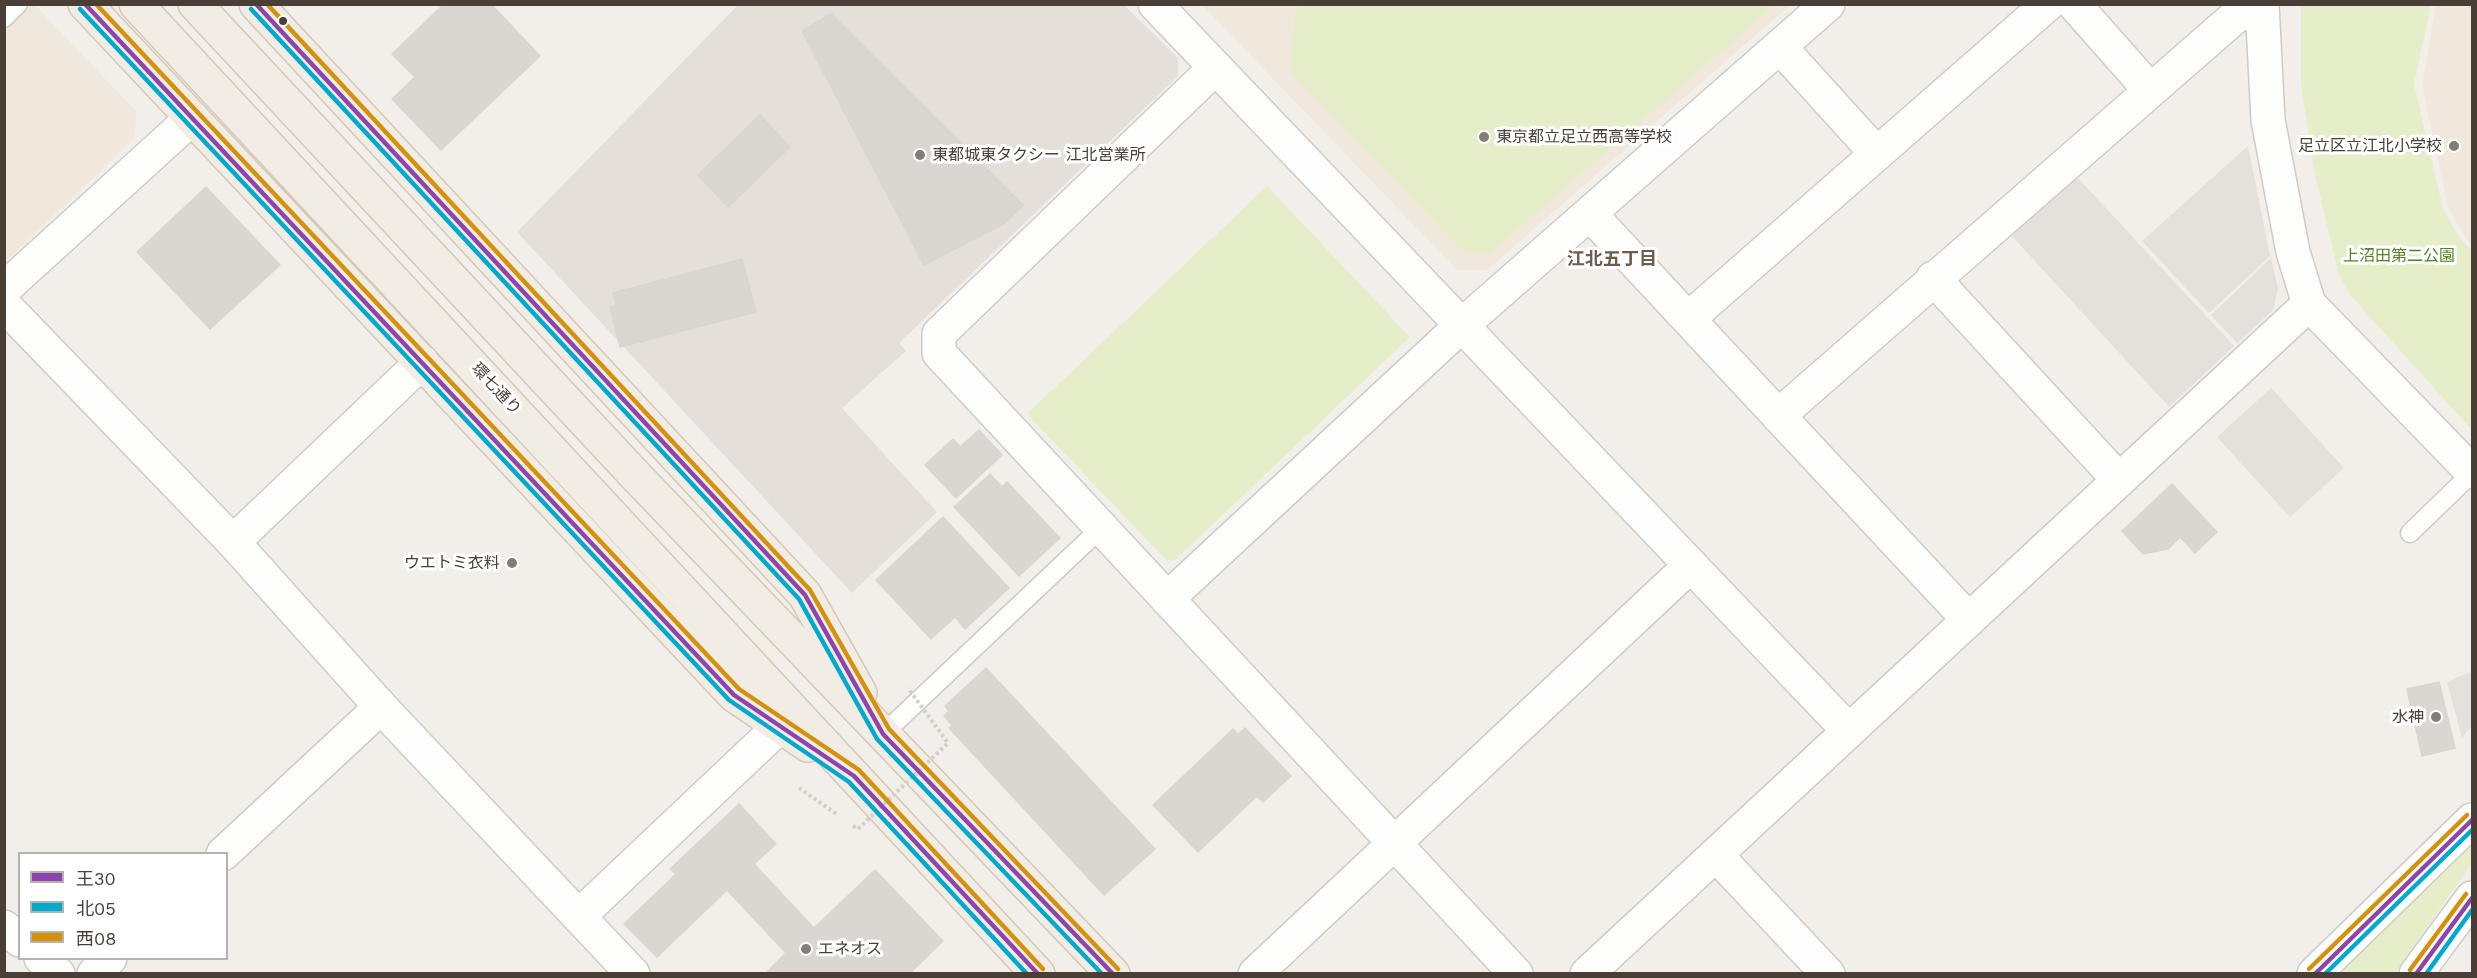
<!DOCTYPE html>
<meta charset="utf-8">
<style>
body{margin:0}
#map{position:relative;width:2477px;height:978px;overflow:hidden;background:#f2efeb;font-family:"Work Sans","Noto Sans JP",sans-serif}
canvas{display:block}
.frame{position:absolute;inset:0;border:6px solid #493f36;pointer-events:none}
.legend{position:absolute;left:18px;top:852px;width:210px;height:108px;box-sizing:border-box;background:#fff;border:2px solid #b6b2af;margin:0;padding:8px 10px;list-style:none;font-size:18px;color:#493f36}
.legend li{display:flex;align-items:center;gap:12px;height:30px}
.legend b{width:30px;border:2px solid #b6b2af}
</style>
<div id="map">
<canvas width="2477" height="978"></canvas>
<div class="frame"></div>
<ul class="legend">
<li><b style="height:8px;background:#8e44ad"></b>王30</li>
<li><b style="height:8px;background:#00a9ce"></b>北05</li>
<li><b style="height:8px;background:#d4910b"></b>西08</li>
</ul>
</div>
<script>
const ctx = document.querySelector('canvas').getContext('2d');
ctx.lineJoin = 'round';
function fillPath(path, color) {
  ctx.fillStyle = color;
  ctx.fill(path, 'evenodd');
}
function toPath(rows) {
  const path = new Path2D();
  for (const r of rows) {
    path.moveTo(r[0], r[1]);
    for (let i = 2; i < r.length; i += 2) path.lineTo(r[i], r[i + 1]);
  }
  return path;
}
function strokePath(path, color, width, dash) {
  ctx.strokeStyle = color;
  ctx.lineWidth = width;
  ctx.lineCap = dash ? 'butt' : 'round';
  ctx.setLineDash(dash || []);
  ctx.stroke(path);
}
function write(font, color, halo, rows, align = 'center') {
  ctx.font = font + ' "Work Sans","Noto Sans JP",sans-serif';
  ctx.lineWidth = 6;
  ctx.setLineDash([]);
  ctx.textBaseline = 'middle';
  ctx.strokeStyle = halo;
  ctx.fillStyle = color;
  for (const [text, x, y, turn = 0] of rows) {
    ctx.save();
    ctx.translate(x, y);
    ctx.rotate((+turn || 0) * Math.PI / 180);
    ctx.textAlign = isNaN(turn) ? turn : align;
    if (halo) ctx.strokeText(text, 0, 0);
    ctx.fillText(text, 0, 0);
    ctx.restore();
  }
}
const industrial = toPath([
 [738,5,1124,5,1178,58,1178,76,899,343,906,351,842,408,937,512,852,593,517,232]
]);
const education = toPath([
 [30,5,35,5,136,111,135,138,5,262,4,30],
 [1202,5,1790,5,1487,270,1457,270],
 [2436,5,2472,5,2472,245,2464,236,2448,207,2422,85]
]);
const green = toPath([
 [1303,4,1774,4,1774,5,1490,253,1463,251,1291,72,1294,13],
 [2301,5,2431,5,2414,84,2443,209,2460,239,2472,251,2472,430,2350,295,2338,272,2315,174,2301,87],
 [1267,186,1410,337,1175,560,1166,560,1027,414],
 [2472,843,2472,863,2395,973,2340,973]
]);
const parking = toPath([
 [2248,146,2270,256,2209,313,2142,241],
 [2076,176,2234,346,2169,407,2010,234],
 [2271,258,2278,288,2273,310,2237,343,2211,315],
 [2271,388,2344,468,2290,517,2217,437],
 [2472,671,2472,726,2462,738,2447,682]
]);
const building = toPath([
 [444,4,491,4,540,56,441,150,392,99,415,77,392,54,444,4],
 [831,14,1023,205,1005,223,924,265,802,31,831,14],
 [760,115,790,147,728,207,698,175,760,115],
 [206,187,280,265,210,329,137,252,206,187],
 [742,259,756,312,620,347,610,307,616,306,613,293,742,259],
 [979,430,1002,455,956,498,925,465,953,439,960,447,979,430],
 [990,474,1002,487,1007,482,1060,538,1019,576,954,507,990,474],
 [2172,484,2217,532,2195,553,2180,537,2168,549,2143,554,2122,531,2172,484],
 [943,517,1009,588,965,629,955,617,931,639,876,580,943,517],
 [986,668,1155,849,1104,895,949,728,952,725,944,716,949,711,945,706,986,668],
 [2439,682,2455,748,2422,756,2407,689,2439,682],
 [1245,728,1291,776,1263,802,1257,796,1198,852,1153,805,1233,729,1238,734,1245,728],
 [739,804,776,844,754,864,814,928,875,870,943,941,909,974,765,974,786,953,727,890,657,957,624,924,676,874,670,869,739,804]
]);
const path = toPath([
 [799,788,838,815]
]);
const service = toPath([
 [4,18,18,4],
 [2410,533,2472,473],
 [883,734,1101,528]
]);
const minor = toPath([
 [1155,4,1849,731],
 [2074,4,2150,90],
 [2262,4,2268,120,2293,252,2309,304,2472,472],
 [1780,47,1877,154],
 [1215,68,939,334,939,353,1516,974],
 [1590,214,1969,620],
 [1933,278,2119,480],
 [4,289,192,118],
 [4,305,233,542,381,707,633,974],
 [1688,319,2048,4],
 [1778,416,2236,16,2262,6],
 [233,542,422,362],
 [1167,599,1461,326,1828,4],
 [223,854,381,707],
 [1716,855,1828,974],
 [579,916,780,726],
 [4,927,20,940],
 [41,958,58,974],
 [94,974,110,958],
 [1255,974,1691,565],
 [1587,974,2309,304]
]);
const tertiary = toPath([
 [2314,974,2472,820],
 [2416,974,2472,898]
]);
const primary = toPath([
 [85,4,734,695,808,745],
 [136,4,1038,974],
 [195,4,634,474,1113,974],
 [256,4,805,595,860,693]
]);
const pathBridge = toPath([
 [853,826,858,829,948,743,908,688]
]);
const bus1 = toPath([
 [85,4,734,695,854,776,1038,974],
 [256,4,805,595,883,734,1113,974],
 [2315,974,2472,820],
 [2416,974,2472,898]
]);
const bus2 = toPath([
 [80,9,729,700,849,782,1027,974],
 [251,9,799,599,877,739,1102,974],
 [2325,974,2472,830],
 [2426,974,2472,910]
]);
const bus3 = toPath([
 [96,4,739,689,859,770,1043,969],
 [267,4,810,590,889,729,1118,969],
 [2309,969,2467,815],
 [2410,970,2466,894]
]);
const markers = [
 [283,21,5,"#493f36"],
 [1484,137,6,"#847d75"],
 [2454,146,6,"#847d75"],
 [920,155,6,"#847d75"],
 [512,563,6,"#847d75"],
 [2436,717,6,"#847d75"],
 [806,949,6,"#847d75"]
];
const poiNames = [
 ["東京都立足立西高等学校",1496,137],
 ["足立区立江北小学校",2442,146,"right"],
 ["東都城東タクシー 江北営業所",932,155],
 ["ウエトミ衣料",500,563,"right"],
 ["水神",2424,717,"right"],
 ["エネオス",818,949]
];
const parkNames = [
 ["上沼田第二公園",2399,256]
];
const streetNames = [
 ["環七通り",496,389,47]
];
const neighbourhoodNames = [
 ["江北五丁目",1612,260]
];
fillPath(industrial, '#e5dfda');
fillPath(education, '#f0e8dc');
fillPath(green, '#e5eec9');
fillPath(parking, '#e4e0dc');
fillPath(building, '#dad6d2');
strokePath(building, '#dad5d1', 1.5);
strokePath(service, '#cfcbc7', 21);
strokePath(minor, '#cfcbc7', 36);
strokePath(tertiary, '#cfcbc7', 36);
strokePath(primary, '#d6c8b7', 36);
strokePath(path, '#d2cfca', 4, [3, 3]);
strokePath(service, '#fdfdfc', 18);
strokePath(minor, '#fdfdfc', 33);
strokePath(tertiary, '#fdfdfc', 33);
strokePath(primary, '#f1ece4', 33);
strokePath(pathBridge, '#d2cfca', 4, [3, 3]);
strokePath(bus1, '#8e44ad', 4.5);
strokePath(bus2, '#00a9ce', 4.5);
strokePath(bus3, '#d4910b', 4.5);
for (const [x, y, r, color] of markers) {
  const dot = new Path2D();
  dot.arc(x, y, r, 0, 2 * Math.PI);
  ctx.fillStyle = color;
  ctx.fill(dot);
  strokePath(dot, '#fff', 2);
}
write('16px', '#493f36', '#fff', poiNames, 'left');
write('16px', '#558123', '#fff', parkNames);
write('16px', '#493f36', '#fff', streetNames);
write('bold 18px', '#6d5b4c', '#fff', neighbourhoodNames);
</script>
